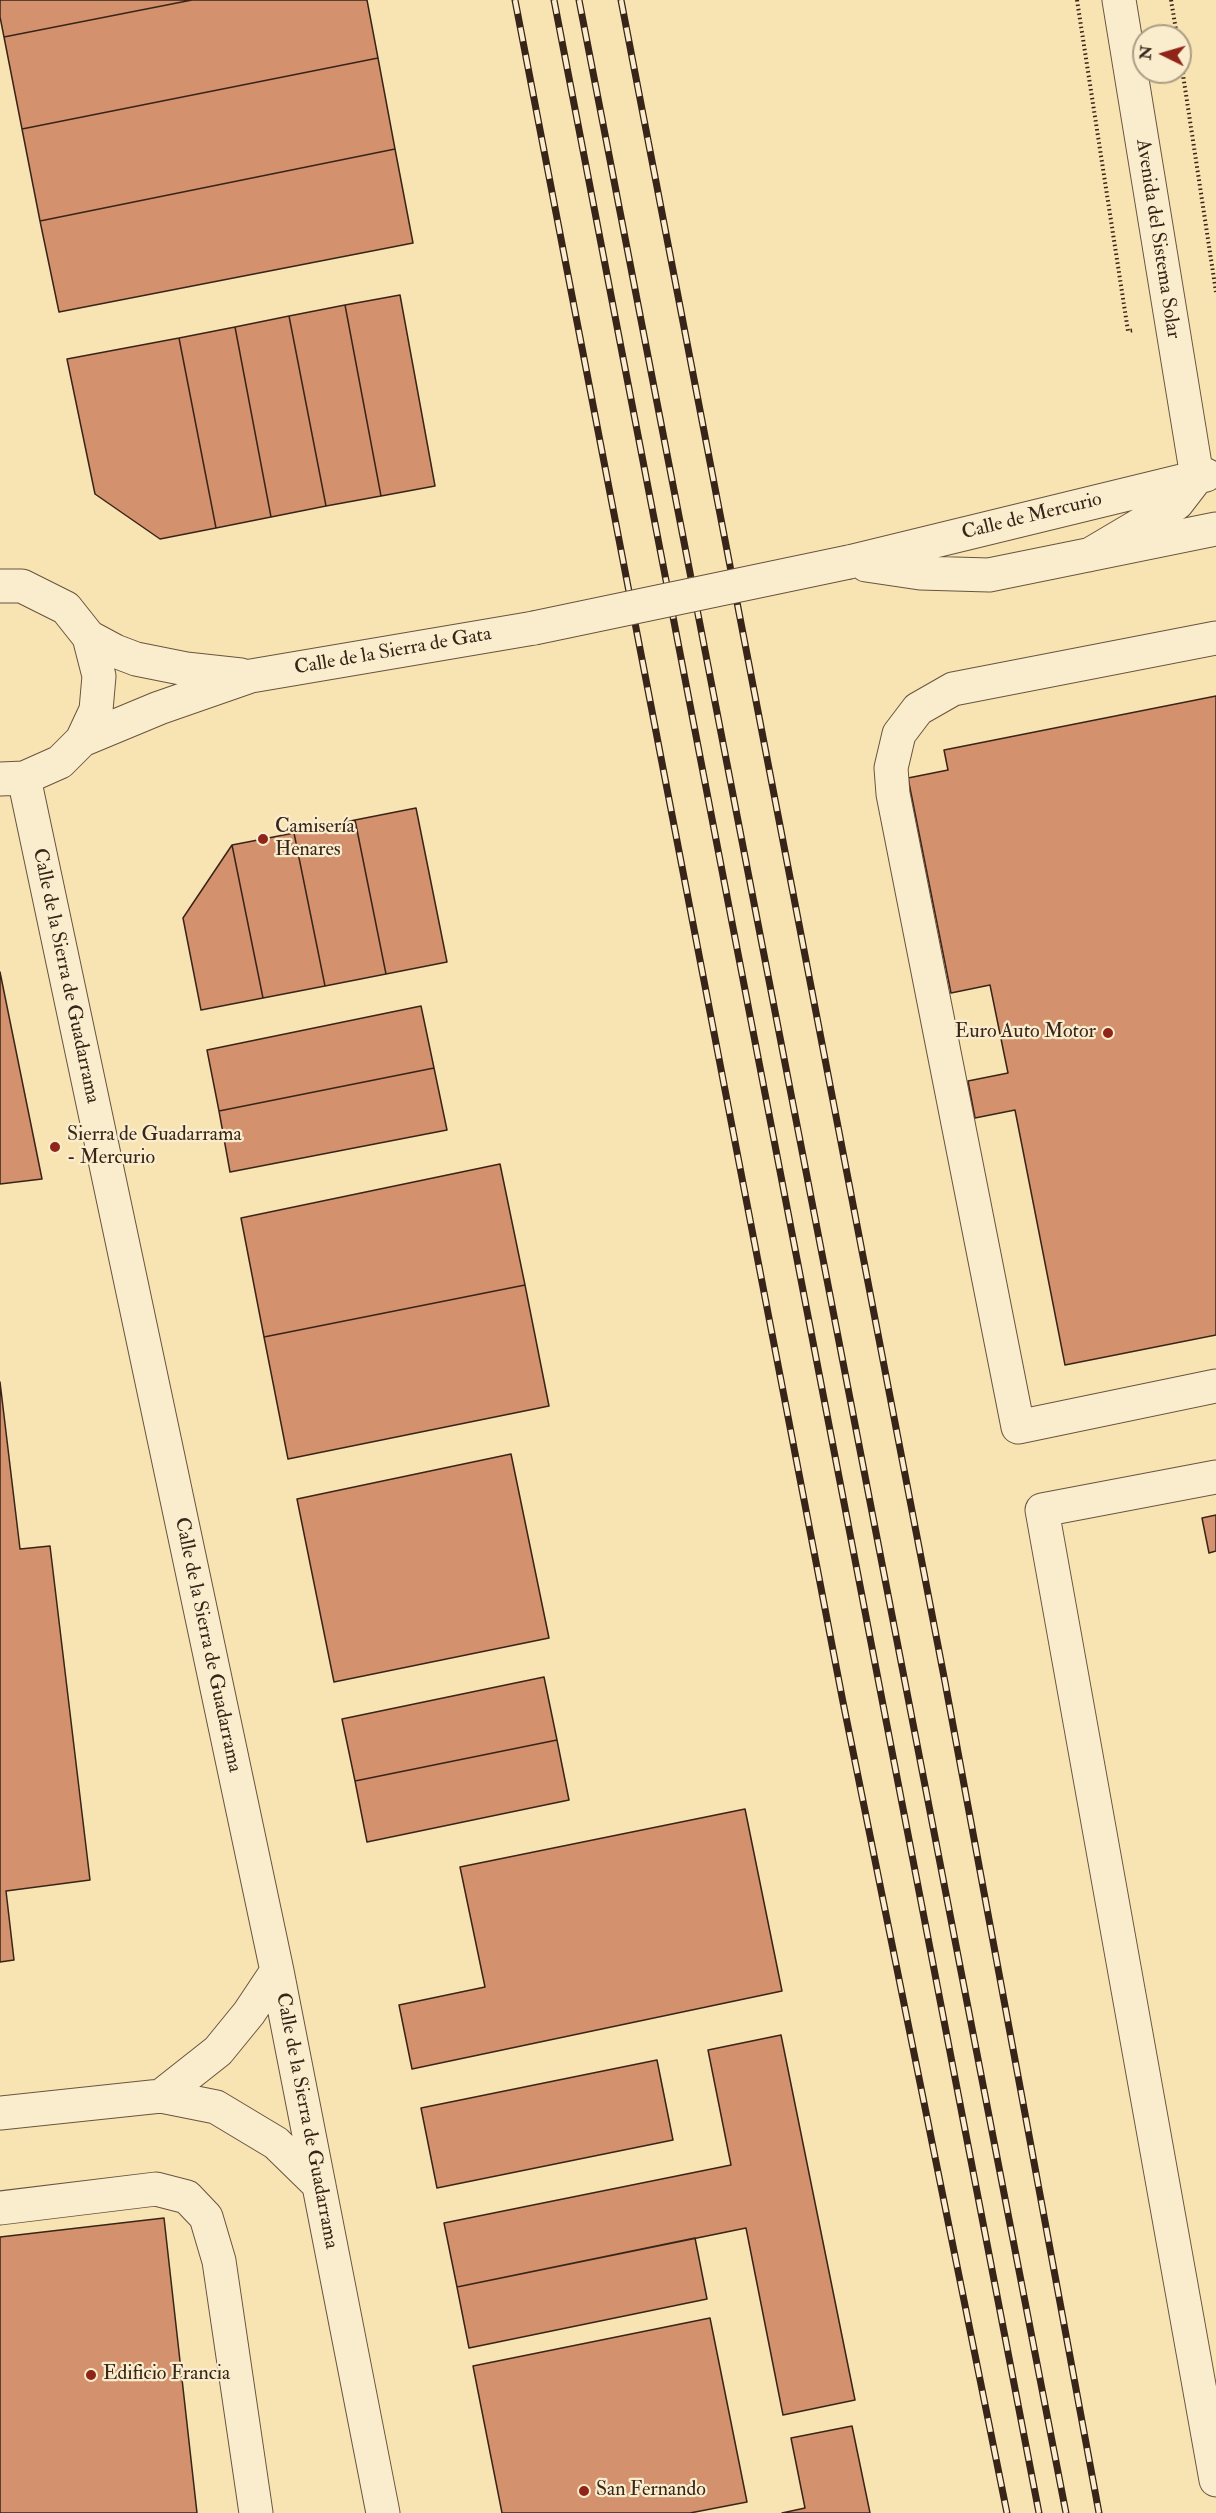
<!DOCTYPE html>
<meta charset="utf-8">
<style>
body{margin:0}
#map{position:relative;width:1216px;height:2513px;overflow:hidden;background:#f8e3b2;font-family:"IM FELL Double Pica",serif}
canvas{display:block}
.north{position:absolute;left:1132px;top:24px;width:60px;height:60px;box-sizing:border-box;background:#faedcd;border:2px solid #ac9d85;border-radius:50%;rotate:275deg;font-size:16px;font-weight:700;line-height:24px;text-align:center;color:#382419}
.north::after{content:'';display:block;margin:auto;width:21px;height:27px;background:#8f2418;clip-path:polygon(50% 0,100% 100%,50% 72%,0 100%)}
</style>
<div id="map">
<canvas width="1216" height="2513"></canvas>
<div class="north">N</div>
</div>
<script>
const ctx = document.querySelector('canvas').getContext('2d');
ctx.lineJoin = 'round';
function fillPath(path, color) {
  ctx.fillStyle = color;
  ctx.fill(path, 'evenodd');
}
function toPath(rows) {
  const path = new Path2D();
  for (const r of rows) {
    path.moveTo(r[0], r[1]);
    for (let i = 2; i < r.length; i += 2) path.lineTo(r[i], r[i + 1]);
  }
  return path;
}
function strokePath(path, color, width, dash) {
  ctx.strokeStyle = color;
  ctx.lineWidth = width;
  ctx.lineCap = dash ? 'butt' : 'round';
  ctx.setLineDash(dash || []);
  ctx.stroke(path);
}
function write(font, color, halo, rows, align = 'center') {
  ctx.font = font + ' "IM FELL Double Pica",serif';
  ctx.lineWidth = 4.5;
  ctx.setLineDash([]);
  ctx.textBaseline = 'middle';
  ctx.strokeStyle = halo;
  ctx.fillStyle = color;
  for (const [text, x, y, turn = 0] of rows) {
    ctx.save();
    ctx.translate(x, y);
    ctx.rotate((+turn || 0) * Math.PI / 180);
    ctx.textAlign = isNaN(turn) ? turn : align;
    if (halo) ctx.strokeText(text, 0, 0);
    ctx.fillText(text, 0, 0);
    ctx.restore();
  }
}
const building = toPath([
 [0,0,192,0,4,37,0,17,0,0],
 [192,0,367,0,378,58,22,129,4,37,192,0],
 [378,58,395,149,40,221,22,129,378,58],
 [395,149,413,243,59,312,40,221,395,149],
 [400,295,435,486,381,496,345,305,400,295],
 [345,305,381,496,326,506,289,316,345,305],
 [289,316,326,506,271,517,235,327,289,316],
 [235,327,271,517,216,528,179,338,235,327],
 [179,338,216,528,160,539,95,494,67,359,179,338],
 [1216,696,1216,1335,1065,1365,1015,1110,975,1118,968,1081,1008,1073,990,985,951,993,908,778,948,770,944,750,1216,696],
 [416,808,447,962,386,974,355,820,416,808],
 [355,820,386,974,325,986,294,833,355,820],
 [294,833,325,986,263,998,232,845,294,833],
 [232,845,263,998,201,1010,183,918,232,845],
 [0,972,42,1179,0,1184,0,972],
 [421,1006,434,1068,219,1111,207,1050,421,1006],
 [434,1068,447,1130,230,1172,219,1111,434,1068],
 [500,1164,525,1285,264,1337,241,1218,500,1164],
 [525,1285,549,1406,288,1459,264,1337,525,1285],
 [0,1382,20,1549,50,1546,90,1880,6,1891,14,1960,0,1962,0,1382],
 [511,1454,549,1638,334,1682,297,1499,511,1454],
 [1216,1515,1216,1551,1209,1553,1202,1518,1216,1515],
 [544,1677,557,1740,355,1781,342,1719,544,1677],
 [557,1740,569,1800,367,1842,355,1781,557,1740],
 [745,1809,782,1991,412,2069,399,2005,485,1987,460,1867,745,1809],
 [781,2035,855,2400,783,2415,746,2228,457,2287,444,2223,731,2165,708,2050,781,2035],
 [657,2060,673,2140,437,2188,421,2108,657,2060],
 [164,2218,197,2513,0,2513,0,2237,164,2218],
 [695,2238,707,2299,469,2348,457,2287,695,2238],
 [710,2318,747,2502,690,2513,502,2513,473,2366,710,2318],
 [852,2426,870,2513,782,2513,805,2508,791,2438,852,2426]
]);
const path = toPath([
 [1077,0,1128,331,1135,330],
 [1171,0,1177,36],
 [1180,55,1216,292]
]);
const minor = toPath([
 [1089,555,1177,503,1197,477,1119,0],
 [849,562,1206,475],
 [866,565,920,573,989,575,1216,529],
 [0,586,22,586,66,608,89,637,99,676,96,710,82,740,60,762,24,778,0,779],
 [89,637,115,651,136,659,186,669,241,675],
 [1216,638,953,689,918,709,899,734,891,768,893,794,1018,1427,1216,1386],
 [82,740,159,708,251,676,534,628],
 [24,778,277,1971,383,2513],
 [1216,1477,1042,1510,1216,2480],
 [161,2096,218,2051,249,2013,277,1971],
 [0,2113,161,2096,216,2107,276,2143,319,2185],
 [0,2208,156,2189,187,2197,206,2217,219,2261,256,2513]
]);
const rail = toPath([
 [515,0,843,1702,1007,2513],
 [554,0,1039,2513],
 [579,0,1066,2513],
 [621,0,945,1682,1099,2513]
]);
const minorBridge = toPath([
 [534,628,849,562]
]);
const markers = [
 [263,839,6,"#8f2418"],
 [1108,1033,6,"#8f2418"],
 [55,1147,6,"#8f2418"],
 [91,2375,6,"#8f2418"],
 [584,2491,6,"#8f2418"]
];
const streetNames = [
 ["Avenida del Sistema Solar",1157,239,81],
 ["Calle de Mercurio",1032,517,-14],
 ["Calle de la Sierra de Gata",393,652,-10],
 ["Calle de la Sierra de Guadarrama",65,976,78],
 ["Calle de la Sierra de Guadarrama",207,1645,78],
 ["Calle de la Sierra de Guadarrama",306,2121,79]
];
const poiNames = [
 ["Camisería",275,828],
 ["Henares",275,851],
 ["Euro Auto Motor",1096,1033,"right"],
 ["Sierra de Guadarrama",67,1136],
 ["- Mercurio",67,1159],
 ["Edificio Francia",103,2375],
 ["San Fernando",596,2491]
];
fillPath(building, '#d3916e');
strokePath(building, '#382419', 1.5);
strokePath(minor, '#68543f', 35);
strokePath(path, '#382419', 4, [1.5, 3]);
strokePath(minor, '#faedcd', 33);
strokePath(rail, '#382419', 7);
strokePath(rail, '#faedcd', 4.5, [14]);
strokePath(minorBridge, '#68543f', 35, []);
strokePath(minorBridge, '#faedcd', 33);
for (const [x, y, r, color] of markers) {
  const dot = new Path2D();
  dot.arc(x, y, r, 0, 2 * Math.PI);
  ctx.fillStyle = color;
  ctx.fill(dot);
  strokePath(dot, '#faedcd', 2);
}
write('20px', '#382419', '#faedcd', streetNames);
write('20px', '#382419', '#faedcd', poiNames, 'left');
</script>
